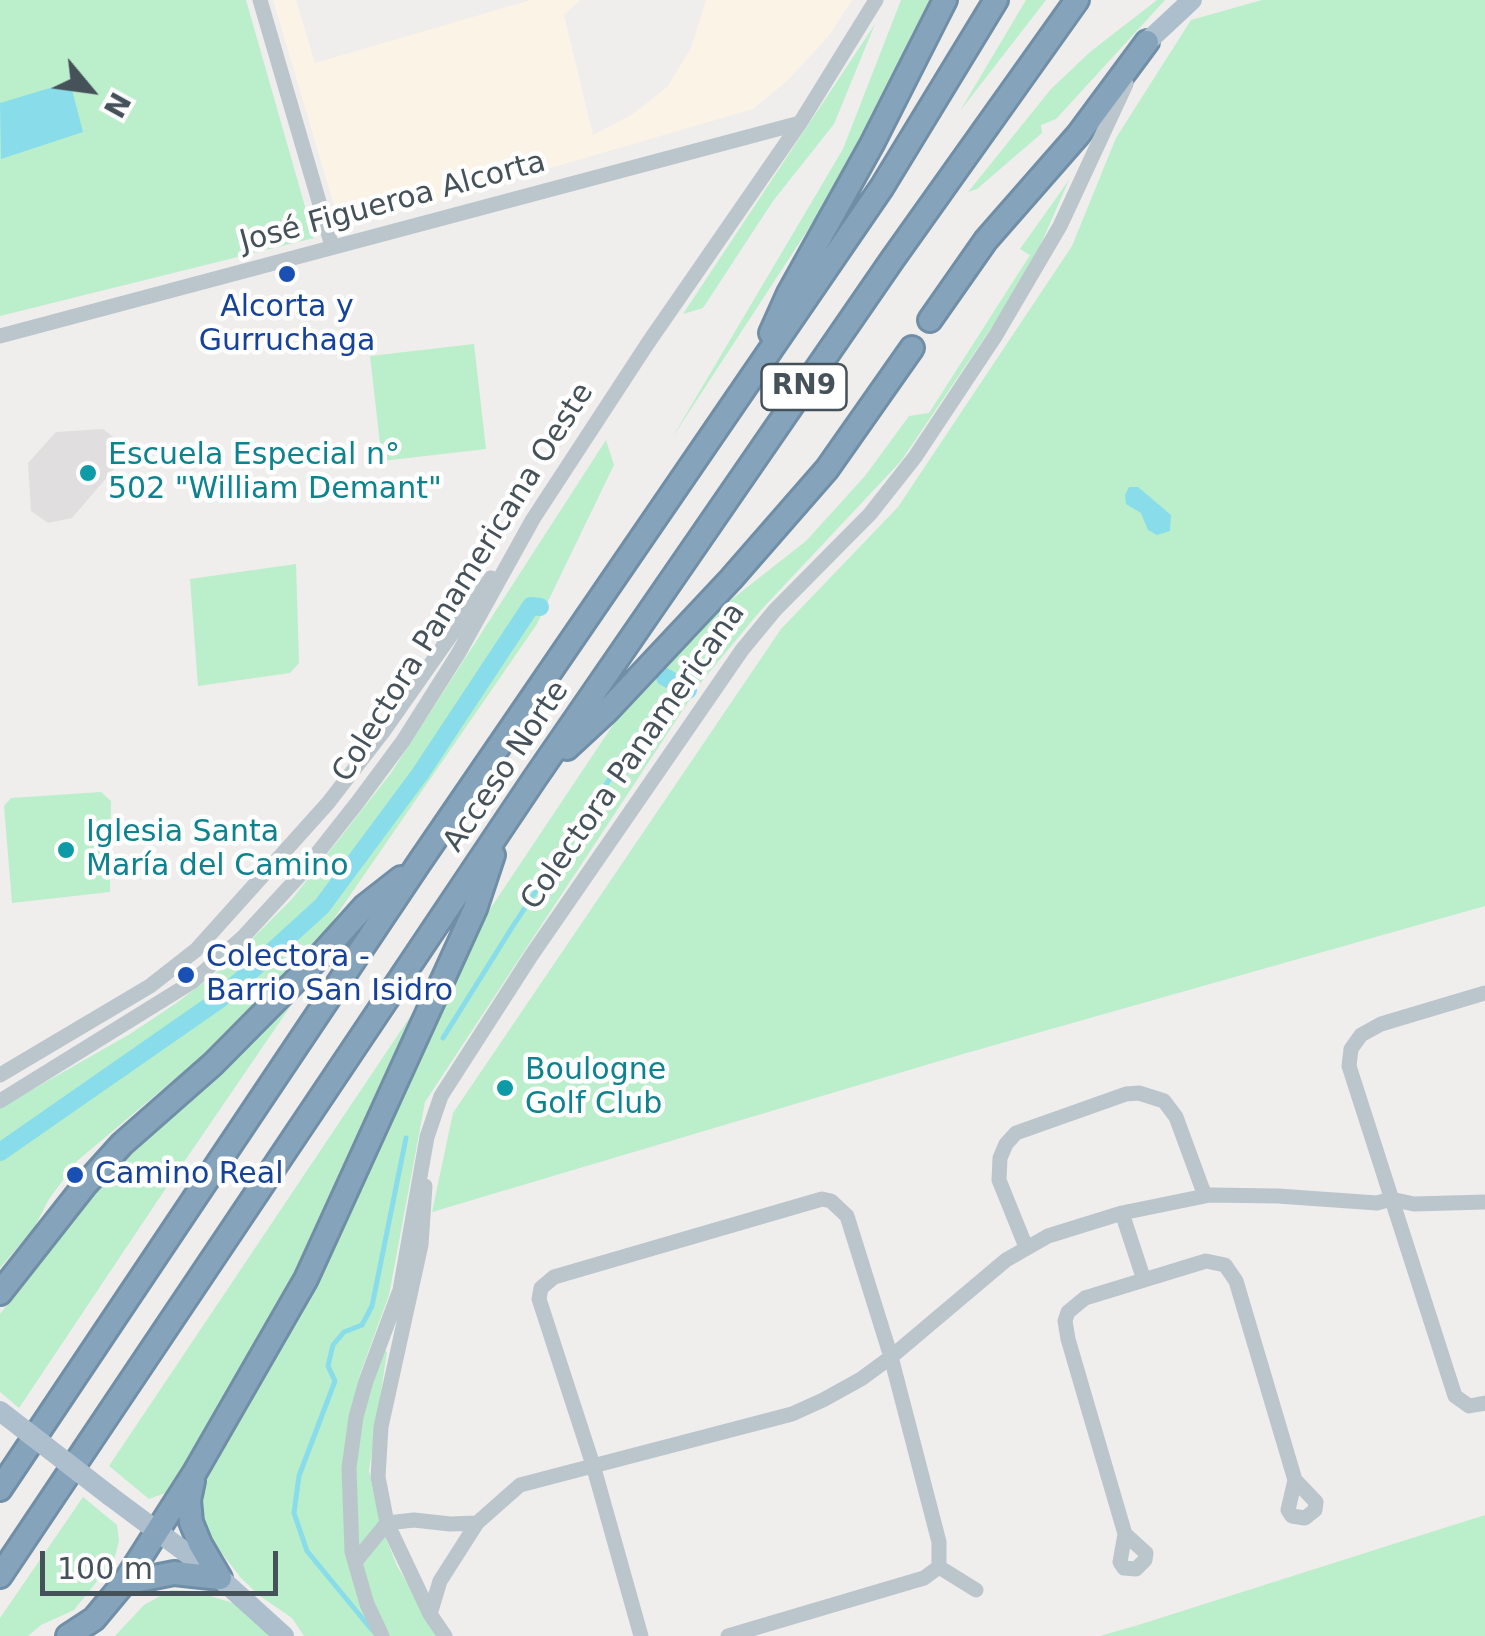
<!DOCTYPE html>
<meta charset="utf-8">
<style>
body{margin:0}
#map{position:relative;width:1485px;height:1636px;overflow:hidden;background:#f0eded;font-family:"DejaVu Sans",sans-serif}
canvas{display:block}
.north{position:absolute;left:40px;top:40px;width:100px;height:100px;-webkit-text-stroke:8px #fff;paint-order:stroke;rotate:119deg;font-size:28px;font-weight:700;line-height:40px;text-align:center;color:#46525a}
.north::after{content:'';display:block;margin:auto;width:35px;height:45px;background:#46525a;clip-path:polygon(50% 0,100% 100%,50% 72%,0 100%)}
.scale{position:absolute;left:40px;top:1551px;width:238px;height:45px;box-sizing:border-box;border:5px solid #46525a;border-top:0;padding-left:12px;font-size:30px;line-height:35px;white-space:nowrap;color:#46525a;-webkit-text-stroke:8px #fff;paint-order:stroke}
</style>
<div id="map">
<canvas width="1485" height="1636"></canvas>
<div class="north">N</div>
<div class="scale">100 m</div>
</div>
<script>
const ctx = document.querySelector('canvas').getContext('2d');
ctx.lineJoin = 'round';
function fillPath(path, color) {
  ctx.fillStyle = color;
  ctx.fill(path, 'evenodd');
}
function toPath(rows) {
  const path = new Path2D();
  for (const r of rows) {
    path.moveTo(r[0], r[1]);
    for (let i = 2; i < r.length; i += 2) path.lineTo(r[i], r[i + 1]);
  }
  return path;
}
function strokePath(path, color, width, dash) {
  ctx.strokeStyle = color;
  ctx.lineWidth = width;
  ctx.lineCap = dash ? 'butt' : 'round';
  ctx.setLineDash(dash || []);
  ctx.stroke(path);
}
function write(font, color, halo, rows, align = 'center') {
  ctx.font = font + ' "DejaVu Sans",sans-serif';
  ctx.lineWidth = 9;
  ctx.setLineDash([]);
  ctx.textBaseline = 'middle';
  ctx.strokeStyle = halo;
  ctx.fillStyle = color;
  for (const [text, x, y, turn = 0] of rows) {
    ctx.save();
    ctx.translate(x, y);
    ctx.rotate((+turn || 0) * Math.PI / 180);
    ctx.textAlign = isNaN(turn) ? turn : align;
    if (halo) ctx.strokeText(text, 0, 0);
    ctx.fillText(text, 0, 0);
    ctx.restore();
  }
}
const commercial = toPath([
 [273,0,296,0,315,63,531,0,580,0,564,15,593,135,633,114,667,87,691,48,706,0,852,0,828,37,787,81,753,109,341,229]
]);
const education = toPath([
 [103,429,117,440,120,462,72,518,48,523,31,511,28,463,56,432]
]);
const green = toPath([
 [0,0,246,0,314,238,0,316],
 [901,0,933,0,854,159,672,438,843,149],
 [1026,0,1046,0,960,111],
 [1157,0,1165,0,1056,119,1041,125,1042,133,977,189,968,192,1051,89,1090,52],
 [1262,0,1485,0,1485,906,963,1054,432,1212,453,1113,781,629,898,507,1072,246,1116,138,1191,20],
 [875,24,834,124,773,201,703,308,683,314],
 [1069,180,1040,246,1004,309,901,461,761,610,702,681,425,1102,389,1295,359,1377,345,1459,374,1636,304,1636,292,1618,260,1596,241,1578,204,1530,199,1510,202,1485,209,1464,480,924,627,704,708,618,806,541,865,476,909,416,929,413,1030,255,1020,249],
 [474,344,486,449,382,461,370,356],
 [606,440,614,465,537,624,322,936,220,1041,77,1161,49,1199,34,1228,0,1268,0,1108,130,1034,178,1002,227,964,292,899,391,773],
 [296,564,299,663,290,673,198,686,190,579],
 [101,792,111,801,110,892,12,903,4,806,11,798],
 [307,982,158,1200,19,1408,0,1392,0,1314,98,1187],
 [428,990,293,1284,171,1491,149,1499,109,1466],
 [382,1349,387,1352,369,1471,380,1523,397,1566,438,1636,388,1636,373,1602,357,1549,355,1469,360,1428],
 [83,1497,117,1525,119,1541,114,1560,74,1610,41,1625,28,1636,0,1636,0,1618],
 [1485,1515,1485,1636,1100,1636,1135,1626],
 [171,1590,195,1591,242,1606,273,1636,115,1636,144,1605]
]);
const water = toPath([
 [70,82,83,132,1,159,0,103],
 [1129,487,1138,487,1171,515,1170,531,1157,535,1148,530,1141,513,1126,504,1125,495]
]);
const stream = toPath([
 [443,1038,513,926,651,716,666,704,679,703],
 [372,1630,307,1551,294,1513,299,1476,335,1381,328,1366,333,1345,344,1332,362,1325,372,1306,406,1138]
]);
const canal = toPath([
 [665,677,688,690],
 [0,1152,220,999,322,906,420,774,531,606,540,607]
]);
const minor = toPath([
 [260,0,332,246],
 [0,336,800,123],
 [1485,993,1381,1024,1361,1035,1351,1049,1349,1066,1455,1396,1469,1406,1485,1403],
 [0,1075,150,986,196,950,328,803,383,732,491,578],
 [0,1101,192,982,243,937,301,874,357,803,403,741,458,654,533,519,648,343,800,123,876,0],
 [425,1186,421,1245,381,1427,378,1477,387,1523,430,1614,445,1636],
 [1122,1213,1144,1280],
 [1026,1247,999,1180,1000,1158,1006,1144,1016,1133,1126,1094,1139,1093,1164,1101,1176,1117,1205,1196],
 [1125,1534,1146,1553,1145,1560,1136,1569,1124,1568,1120,1562,1125,1534,1068,1339,1065,1321,1068,1312,1085,1298,1206,1261,1225,1265,1236,1281,1295,1480,1316,1502,1315,1510,1305,1518,1292,1516,1288,1510,1295,1480],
 [355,1562,387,1523,414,1520,450,1524,477,1523],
 [939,1567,976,1590],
 [430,1614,440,1581,477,1523,520,1485,792,1414,823,1400,861,1379,891,1357,1006,1260,1048,1236,1122,1213,1210,1195,1278,1196,1377,1203,1391,1199,1414,1204,1485,1202],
 [382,1636,367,1604,352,1552,349,1468,356,1417,366,1381,400,1290,427,1137,441,1096,531,956,742,650,775,610,870,514,915,457,996,335,1060,226,1126,84],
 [641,1636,593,1465,539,1299,541,1288,554,1277,822,1199,831,1201,847,1216,891,1357,939,1542,939,1567],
 [728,1636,924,1578,939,1567]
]);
const major = toPath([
 [1147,42,1192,0],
 [110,1496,220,1578,284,1636]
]);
const highway = toPath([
 [930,320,986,240,1078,135,1147,42],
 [771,333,789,293,872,144,945,0],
 [567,748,607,711,731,579,827,469,912,348],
 [0,1293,85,1185,122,1144,213,1064,319,957,364,907,401,878],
 [193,1481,189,1500,191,1522,200,1544,220,1578],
 [0,1489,419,863,882,187,996,0],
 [0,1576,535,778,892,260,1077,0],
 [124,1583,174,1573,220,1578],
 [68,1636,94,1619,124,1583,195,1472,306,1279,475,909,493,855]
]);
const majorBridge = toPath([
 [0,1411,110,1496]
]);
const markers = [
 [287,274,10,"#1a4fb4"],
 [88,473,10,"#0f9aa8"],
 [66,850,10,"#0f9aa8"],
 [186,975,10,"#1a4fb4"],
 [505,1088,10,"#0f9aa8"],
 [75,1175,10,"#1a4fb4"]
];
const shields = [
 [804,387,85]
];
const shieldNames = [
 ["RN9",804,387]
];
const streetNames = [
 ["José Figueroa Alcorta",393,203,-15],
 ["Colectora Panamericana Oeste",464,583,-58],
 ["Colectora Panamericana",634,757,-55],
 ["Acceso Norte",507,767,-56]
];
const transitNames = [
 ["Alcorta y",287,308,"center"],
 ["Gurruchaga",287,342,"center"],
 ["Colectora -",206,958],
 ["Barrio San Isidro",206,992],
 ["Camino Real",95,1175]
];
const cultureNames = [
 ["Escuela Especial n°",108,456],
 ["502 \"William Demant\"",108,490],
 ["Iglesia Santa",86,833],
 ["María del Camino",86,867],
 ["Boulogne",525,1071],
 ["Golf Club",525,1105]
];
fillPath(commercial, '#fbf3e6');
fillPath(education, '#e1dedf');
fillPath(green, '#bbeecb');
fillPath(water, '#89ddea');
strokePath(stream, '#89ddea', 5);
strokePath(canal, '#89ddea', 18);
strokePath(highway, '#708fa7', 28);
strokePath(minor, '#bbc6cc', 15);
strokePath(major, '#adbfcc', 20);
strokePath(highway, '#85a4bc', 22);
strokePath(majorBridge, '#adbfcc', 20);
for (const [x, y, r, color] of markers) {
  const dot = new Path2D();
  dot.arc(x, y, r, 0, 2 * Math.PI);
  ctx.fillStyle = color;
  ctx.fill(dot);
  strokePath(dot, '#fff', 4);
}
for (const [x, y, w] of shields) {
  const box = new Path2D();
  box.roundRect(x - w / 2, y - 23, w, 46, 8);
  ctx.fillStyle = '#fff';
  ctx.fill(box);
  strokePath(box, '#46525a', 2.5);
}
write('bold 28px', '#46525a', null, shieldNames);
write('30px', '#46525a', '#fff', streetNames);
write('30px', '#164399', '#fff', transitNames, 'left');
write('30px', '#0d838f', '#fff', cultureNames, 'left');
</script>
